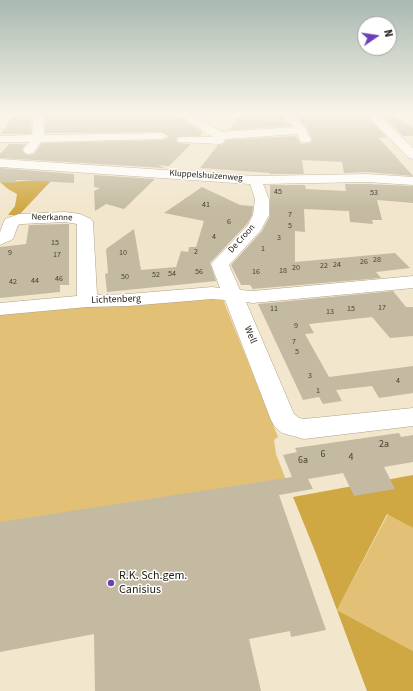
<!DOCTYPE html>
<style>
body{margin:0}
#map{position:relative;width:413px;height:691px;overflow:hidden;background:#f2e6cd;font-family:"Source Sans 3",sans-serif}
canvas{display:block}
.north{position:absolute;left:357px;top:16px;width:40px;height:40px;box-sizing:border-box;background:#fff;border:1px solid #a5a3a0;border-radius:50%;rotate:77deg;font-size:11px;font-weight:700;line-height:16px;text-align:center;color:#1e1a11}
.north::after{content:'';display:block;margin:auto;width:14px;height:18px;background:#6e40b8;clip-path:polygon(50% 0,100% 100%,50% 72%,0 100%)}
</style>
<div id="map">
<canvas width="413" height="691"></canvas>
<div class="north">N</div>
</div>
<script>
const ctx = document.querySelector('canvas').getContext('2d');
ctx.lineJoin = 'round';
function fillPath(path, color) {
  ctx.fillStyle = color;
  ctx.fill(path, 'evenodd');
}
function toPath(rows) {
  const path = new Path2D();
  for (const r of rows) {
    path.moveTo(r[0], r[1]);
    for (let i = 2; i < r.length; i += 2) path.lineTo(r[i], r[i + 1]);
  }
  return path;
}
function strokePath(path, color, width, dash) {
  ctx.strokeStyle = color;
  ctx.lineWidth = width;
  ctx.lineCap = dash ? 'butt' : 'round';
  ctx.setLineDash(dash || []);
  ctx.stroke(path);
}
function write(font, color, halo, rows, align = 'center') {
  ctx.font = font + ' "Source Sans 3",sans-serif';
  ctx.lineWidth = 3;
  ctx.setLineDash([]);
  ctx.textBaseline = 'middle';
  ctx.strokeStyle = halo;
  ctx.fillStyle = color;
  for (const [text, x, y, turn = 0] of rows) {
    ctx.save();
    ctx.translate(x, y);
    ctx.rotate((+turn || 0) * Math.PI / 180);
    ctx.textAlign = isNaN(turn) ? turn : align;
    if (halo) ctx.strokeText(text, 0, 0);
    ctx.fillText(text, 0, 0);
    ctx.restore();
  }
}
const green = toPath([
 [222,297,278,437,274,440,276,454,286,480,0,528,0,311],
 [388,514,413,528,413,651,337,610]
]);
const forest = toPath([
 [52,180,19,215,8,215,15,206,17,194,8,189,0,182],
 [413,475,413,528,387,514,337,610,413,651,413,691,367,691,315,551,293,497]
]);
const building = toPath([
 [181,113,182,118,185,118,187,122,203,132,200,136,178,137,176,140,178,143,191,144,169,166,158,165,165,168,0,158,0,154,9,144,26,144,22,150,25,154,29,155,34,154,42,143,162,140,169,137,162,132,45,133,45,119,48,114],
 [261,113,279,113,291,126,229,130,241,115],
 [293,113,364,113,387,137,379,138,413,176,367,172,344,173,342,162,302,160,304,174,270,174,270,173,200,168,218,145,223,144,226,140,296,136,301,144,310,143,312,139,306,127],
 [379,113,389,113,413,128,413,136,403,136],
 [34,114,32,119,31,134,1,134,14,115],
 [0,168,74,174,74,183,17,180,13,183,0,182],
 [94,175,155,179,124,209,106,204,95,211,94,191,100,188,94,187],
 [345,184,367,184,413,186,413,203,377,200,382,220,372,220,373,224,350,222,349,211,304,209,305,232,295,231,295,262,395,253,410,268,376,272,381,278,253,289,250,285,241,285,231,265,262,231,270,216,270,185,305,185,306,189,346,191],
 [202,187,240,205,253,206,252,215,247,224,210,263,216,281,107,292,105,274,108,273,106,249,134,229,141,270,176,267,181,251,188,252,189,247,196,247,204,221,164,213],
 [65,224,69,224,69,285,60,285,60,292,0,298,0,247,26,244,29,225],
 [393,291,406,307,413,307,413,336,390,338,372,317,309,324,314,333,305,334,329,377,413,366,413,393,379,398,372,386,336,390,342,401,323,404,319,397,303,400,258,304],
 [399,433,401,437,413,435,413,462,384,467,395,489,354,496,343,473,308,479,313,489,279,495,326,630,291,637,290,631,249,639,261,691,95,691,94,634,0,652,0,522,292,477,283,455,297,452,295,448]
]);
const minor = toPath([
 [37,113,47,113,43,119,44,135,162,133,168,136,162,139,41,142,33,153,29,154,25,153,23,150,29,142,0,142,0,136,32,135,33,119,37,113],
 [193,113,233,113,228,116,198,118,221,132,294,127,280,113,291,113,305,128,311,140,309,142,301,142,297,134,225,139,223,143,219,144,179,142,177,140,179,138,183,137,213,137,188,121,186,117,193,113],
 [365,113,376,113,413,148,413,159,409,158,365,113],
 [0,159,255,176,367,174,413,177,413,185,367,182,263,184,269,199,269,215,261,230,229,265,240,290,253,291,413,276,413,288,253,303,246,302,294,414,299,418,304,419,413,408,413,426,304,439,282,433,275,427,271,420,225,300,212,299,128,306,87,307,0,315,0,303,77,296,77,224,65,222,21,224,18,225,13,239,0,245,0,232,5,219,19,214,65,212,80,214,91,219,93,222,97,295,128,294,212,287,220,288,211,264,248,225,253,215,255,199,250,184,0,167,0,159]
]);
const markers = [
 [111,583,4,"#6e40b8"]
];
const numberNames = [
 ["45",278,192],
 ["53",374,193],
 ["41",206,205],
 ["7",290,215],
 ["6",229,222],
 ["5",290,226],
 ["4",214,237],
 ["3",279,238],
 ["15",55,243],
 ["1",263,249],
 ["2",196,252],
 ["9",10,253],
 ["10",123,253],
 ["17",57,255],
 ["28",377,260],
 ["26",364,262],
 ["24",337,265],
 ["22",324,266],
 ["20",296,268],
 ["18",283,271],
 ["56",199,272],
 ["16",256,272],
 ["54",172,274],
 ["52",156,275],
 ["50",125,277],
 ["46",59,279],
 ["44",35,281],
 ["42",13,282],
 ["17",382,308],
 ["11",274,309],
 ["15",351,309],
 ["13",330,312],
 ["9",296,326],
 ["7",294,342],
 ["5",297,352],
 ["3",310,376],
 ["4",398,381],
 ["1",318,391]
];
const farStreetnames = [
 ["Kluppelshuizenweg",206,176,4],
 ["Neerkanne",52,218,1],
 ["De Croon",242,239,-48]
];
const streetNames = [
 ["Lichtenberg",116,300,-2],
 ["Well",250,335,68]
];
const nearNumbernames = [
 ["2a",384,445],
 ["6",323,455],
 ["4",351,458],
 ["6a",303,461]
];
const nearPoinames = [
 ["R.K. Sch.gem.",119,576],
 ["Canisius",119,590]
];
fillPath(green, '#e2c176');
fillPath(forest, '#cfa743');
fillPath(building, '#c4baa1');
strokePath(minor, '#ada28b', 1);
fillPath(minor, '#fff');
const sky = ctx.createLinearGradient(0, 0, 0, 210);
sky.addColorStop(0, '#a8b9b1');
sky.addColorStop(0.54, '#f9f4e8');
sky.addColorStop(1, '#f9f4e800');
ctx.fillStyle = sky;
ctx.fillRect(0, 0, 413, 210);
for (const [x, y, r, color] of markers) {
  const dot = new Path2D();
  dot.arc(x, y, r, 0, 2 * Math.PI);
  ctx.fillStyle = color;
  ctx.fill(dot);
  strokePath(dot, '#fff', 1.5);
}
write('8px', '#484235', null, numberNames);
write('9px', '#1e1a11', '#fff', farStreetnames);
write('10px', '#1e1a11', '#fff', streetNames);
write('10px', '#484235', null, nearNumbernames);
write('12px', '#1e1a11', '#fff', nearPoinames, 'left');
</script>
